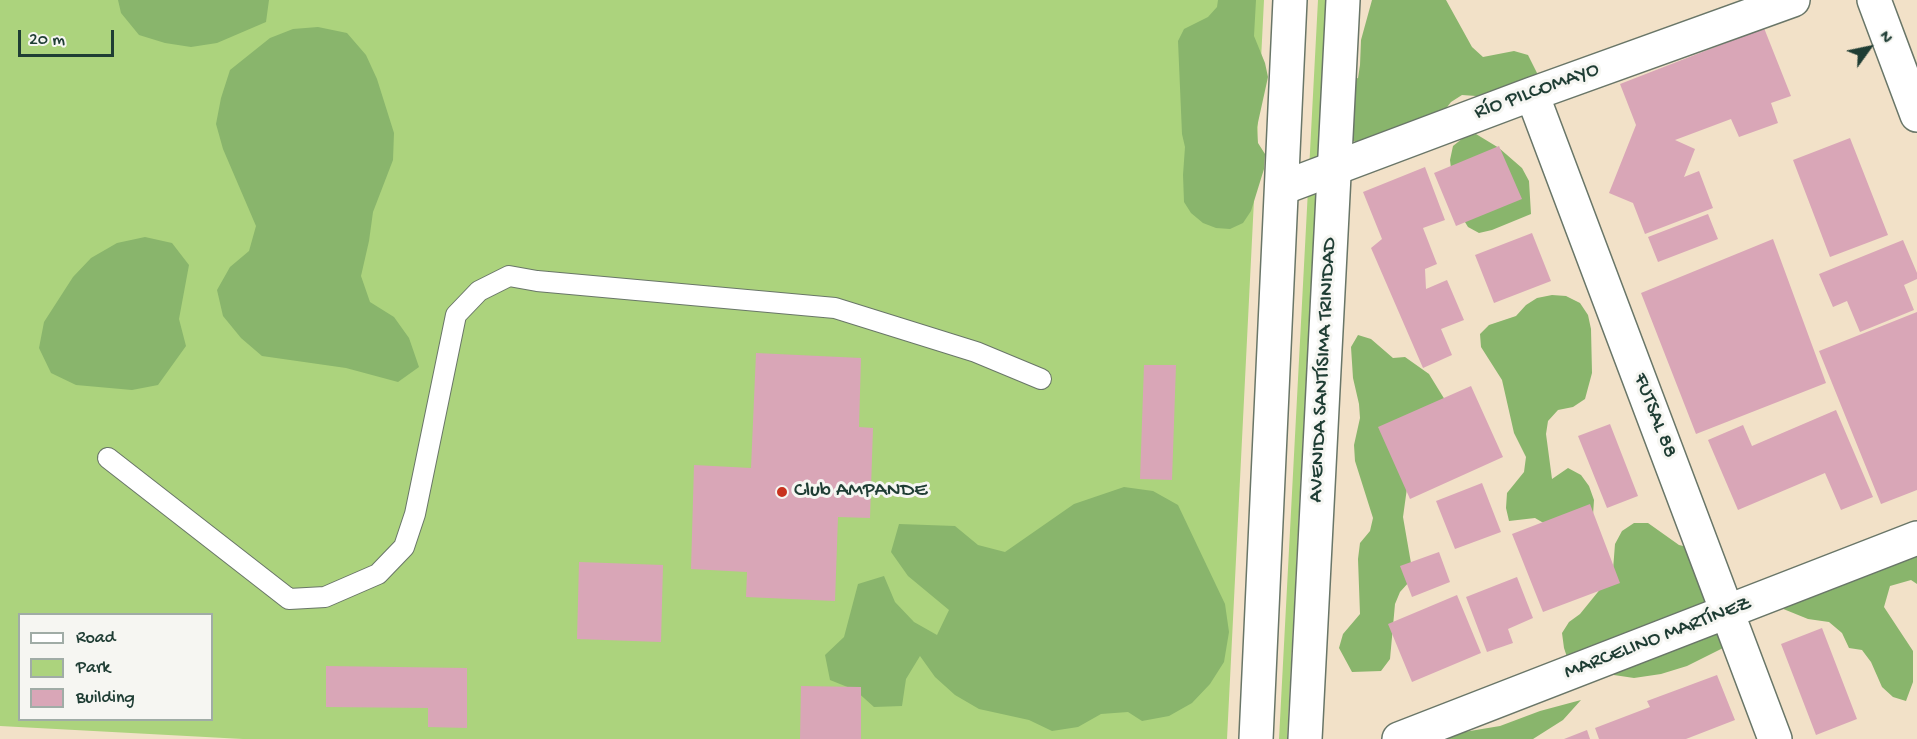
<!DOCTYPE html>
<meta charset="utf-8">
<style>
body{margin:0}
#map{position:relative;width:1917px;height:739px;overflow:hidden;background:#f2e1c8;font-family:"Gochi Hand",sans-serif}
canvas{display:block}
.legend{position:absolute;left:18px;top:613px;width:195px;height:108px;box-sizing:border-box;background:#f6f6f2;border:2px solid #a0aca6;margin:0;padding:8px 10px;list-style:none;font-size:18px;color:#1f3d34}
.legend li{display:flex;align-items:center;gap:12px;height:30px}
.legend b{width:30px;border:2px solid #a0aca6}
.north{position:absolute;left:1839px;top:18px;width:60px;height:60px;-webkit-text-stroke:4px #f6f6f2;paint-order:stroke;rotate:57deg;font-size:16px;font-weight:700;line-height:24px;text-align:center;color:#1f3d34}
.north::after{content:'';display:block;margin:auto;width:21px;height:27px;background:#1f3d34;clip-path:polygon(50% 0,100% 100%,50% 72%,0 100%)}
.scale{position:absolute;left:18px;top:30px;width:96px;height:27px;box-sizing:border-box;border:3px solid #1f3d34;border-top:0;padding-left:8px;font-size:18px;line-height:21px;white-space:nowrap;color:#1f3d34;-webkit-text-stroke:4px #f6f6f2;paint-order:stroke}
</style>
<div id="map">
<canvas width="1917" height="739"></canvas>
<ul class="legend">
<li><b style="height:8px;background:#fff"></b>Road</li>
<li><b style="height:16px;background:#acd37d"></b>Park</li>
<li><b style="height:16px;background:#d9a6b7"></b>Building</li>
</ul>
<div class="north">N</div>
<div class="scale">20 m</div>
</div>
<script>
const ctx = document.querySelector('canvas').getContext('2d');
ctx.lineJoin = 'round';
function fillPath(path, color) {
  ctx.fillStyle = color;
  ctx.fill(path, 'evenodd');
}
function toPath(rows) {
  const path = new Path2D();
  for (const r of rows) {
    path.moveTo(r[0], r[1]);
    for (let i = 2; i < r.length; i += 2) path.lineTo(r[i], r[i + 1]);
  }
  return path;
}
function strokePath(path, color, width, dash) {
  ctx.strokeStyle = color;
  ctx.lineWidth = width;
  ctx.lineCap = dash ? 'butt' : 'round';
  ctx.setLineDash(dash || []);
  ctx.stroke(path);
}
function write(font, color, halo, rows, align = 'center') {
  ctx.font = font + ' "Gochi Hand",sans-serif';
  ctx.lineWidth = 6;
  ctx.setLineDash([]);
  ctx.textBaseline = 'middle';
  ctx.strokeStyle = halo;
  ctx.fillStyle = color;
  for (const [text, x, y, turn = 0] of rows) {
    ctx.save();
    ctx.translate(x, y);
    ctx.rotate((+turn || 0) * Math.PI / 180);
    ctx.textAlign = isNaN(turn) ? turn : align;
    if (halo) ctx.strokeText(text, 0, 0);
    ctx.fillText(text, 0, 0);
    ctx.restore();
  }
}
const green = toPath([
 [0,0,1264,0,1227,739,243,739,0,726],
 [20,614,212,614,212,720,20,720],
 [1318,0,1326,0,1287,739,1279,739]
]);
const forest = toPath([
 [118,0,269,0,266,22,217,43,191,47,165,43,139,35,121,13],
 [1218,0,1256,0,1254,36,1265,63,1268,77,1257,127,1258,143,1265,154,1264,169,1251,211,1243,223,1230,229,1216,228,1203,223,1191,213,1184,202,1183,175,1185,147,1182,134,1178,41,1184,29,1208,17,1217,7],
 [1372,0,1446,0,1472,47,1483,57,1514,51,1528,55,1538,75,1490,97,1462,95,1451,102,1434,124,1358,143,1346,138,1345,82,1358,78,1360,65,1361,40],
 [318,27,347,33,366,55,377,79,394,133,393,160,373,212,369,241,361,276,370,302,394,317,409,338,419,367,398,382,346,368,262,356,241,338,223,316,217,290,230,267,249,251,256,226,223,149,216,124,221,98,230,70,270,38,293,29],
 [1476,134,1499,148,1522,168,1529,181,1531,214,1492,230,1479,233,1468,227,1460,214,1455,201,1450,160,1453,146,1463,138],
 [145,237,172,243,189,265,179,319,186,346,158,385,132,390,76,385,51,373,39,348,44,322,73,277,91,258,117,243],
 [1552,295,1566,296,1580,303,1588,315,1591,329,1592,373,1585,399,1573,407,1558,410,1548,421,1546,434,1552,479,1568,468,1581,475,1589,486,1594,500,1593,515,1547,525,1535,518,1509,521,1506,508,1507,493,1524,472,1526,457,1514,433,1502,380,1481,347,1480,334,1489,325,1516,316,1526,305,1537,298],
 [1358,335,1371,339,1393,358,1405,357,1429,374,1445,400,1407,488,1403,517,1412,569,1409,582,1400,592,1395,604,1390,659,1381,671,1352,672,1339,648,1343,634,1360,614,1358,559,1360,543,1370,531,1373,518,1355,461,1354,445,1360,418,1359,404,1353,378,1351,347],
 [1124,487,1153,491,1178,505,1225,604,1229,632,1224,662,1210,684,1192,703,1169,716,1142,721,1128,712,1101,714,1078,727,1052,731,1029,720,979,709,955,695,935,677,920,656,906,679,902,706,874,707,855,690,830,680,825,655,844,637,858,584,884,576,895,602,914,622,937,635,949,610,908,576,891,552,899,524,955,526,978,545,1005,552,1074,504],
 [1634,523,1648,523,1679,545,1692,548,1733,639,1723,648,1687,666,1661,674,1634,678,1580,670,1569,663,1564,648,1562,633,1569,622,1580,614,1606,582,1613,570,1615,544,1622,531],
 [1917,523,1917,584,1911,580,1890,586,1884,607,1913,651,1913,682,1906,701,1893,697,1882,687,1871,662,1862,650,1849,648,1842,633,1829,622,1808,619,1771,604],
 [1581,700,1563,720,1533,739,1444,739,1458,733,1500,726,1540,711]
]);
const building = toPath([
 [1764,28,1791,96,1771,103,1778,123,1739,137,1731,119,1675,140,1695,149,1684,177,1699,171,1713,208,1645,234,1633,203,1609,193,1636,125,1620,84],
 [1850,138,1888,235,1830,257,1793,160],
 [1499,146,1522,199,1456,226,1434,173],
 [1425,167,1445,220,1423,228,1437,264,1425,269,1426,289,1447,280,1464,320,1441,329,1452,355,1423,368,1371,248,1382,239,1363,192],
 [1708,214,1718,239,1658,262,1648,237],
 [1532,233,1551,281,1494,303,1475,255],
 [1773,239,1826,383,1696,434,1641,293],
 [1903,240,1917,273,1917,279,1904,285,1914,310,1860,332,1847,301,1833,307,1819,274],
 [1917,312,1917,490,1881,504,1819,351],
 [756,353,861,358,859,427,873,428,870,518,838,517,835,601,746,597,747,572,691,569,694,465,751,468],
 [1144,365,1176,365,1172,480,1140,479],
 [1471,386,1503,457,1410,499,1378,427],
 [1836,410,1873,497,1841,510,1825,473,1738,510,1708,440,1743,425,1752,446],
 [1610,424,1638,496,1607,508,1578,436],
 [1482,483,1501,532,1455,549,1436,501],
 [1590,504,1620,583,1543,612,1512,534],
 [1439,552,1450,582,1412,597,1400,566],
 [579,562,663,565,661,642,577,639],
 [1517,577,1533,618,1508,629,1513,643,1487,652,1466,597],
 [1457,595,1481,653,1412,682,1388,624],
 [1822,628,1857,719,1816,735,1781,644],
 [326,666,467,668,467,728,428,727,428,708,326,707],
 [1717,675,1735,720,1686,739,1599,739,1595,728,1650,707,1647,701],
 [801,686,861,687,861,739,800,739],
 [1587,730,1590,739,1564,739]
]);
const service = toPath([
 [108,458,289,599,325,597,378,574,404,547,415,514,456,315,479,291,509,276,537,281,835,308,976,352,1041,379]
]);
const minor = toPath([
 [1874,0,1917,115],
 [1532,94,1775,739],
 [1282,188,1532,94,1793,0],
 [1399,739,1917,538]
]);
const primary = toPath([
 [1256,739,1290,0],
 [1305,739,1343,0]
]);
const markers = [
 [782,492,6,"#c8321e"]
];
const streetNames = [
 ["RÍO PILCOMAYO",1537,92,-20],
 ["AVENIDA SANTÍSIMA TRINIDAD",1324,370,-87],
 ["FUTSAL 88",1654,416,69],
 ["MARCELINO MARTÍNEZ",1658,639,-21]
];
const poiNames = [
 ["Club AMPANDE",794,492]
];
fillPath(green, '#acd37d');
fillPath(forest, '#89b56c');
fillPath(building, '#d9a6b7');
strokePath(service, '#697668', 22);
strokePath(minor, '#697668', 36);
strokePath(primary, '#697668', 36);
strokePath(service, '#fff', 20);
strokePath(minor, '#fff', 33);
strokePath(primary, '#fff', 33);
for (const [x, y, r, color] of markers) {
  const dot = new Path2D();
  dot.arc(x, y, r, 0, 2 * Math.PI);
  ctx.fillStyle = color;
  ctx.fill(dot);
  strokePath(dot, '#f6f6f2', 2);
}
write('21px', '#1f3d34', '#f6f6f2', streetNames);
write('21px', '#1f3d34', '#f6f6f2', poiNames, 'left');
</script>
